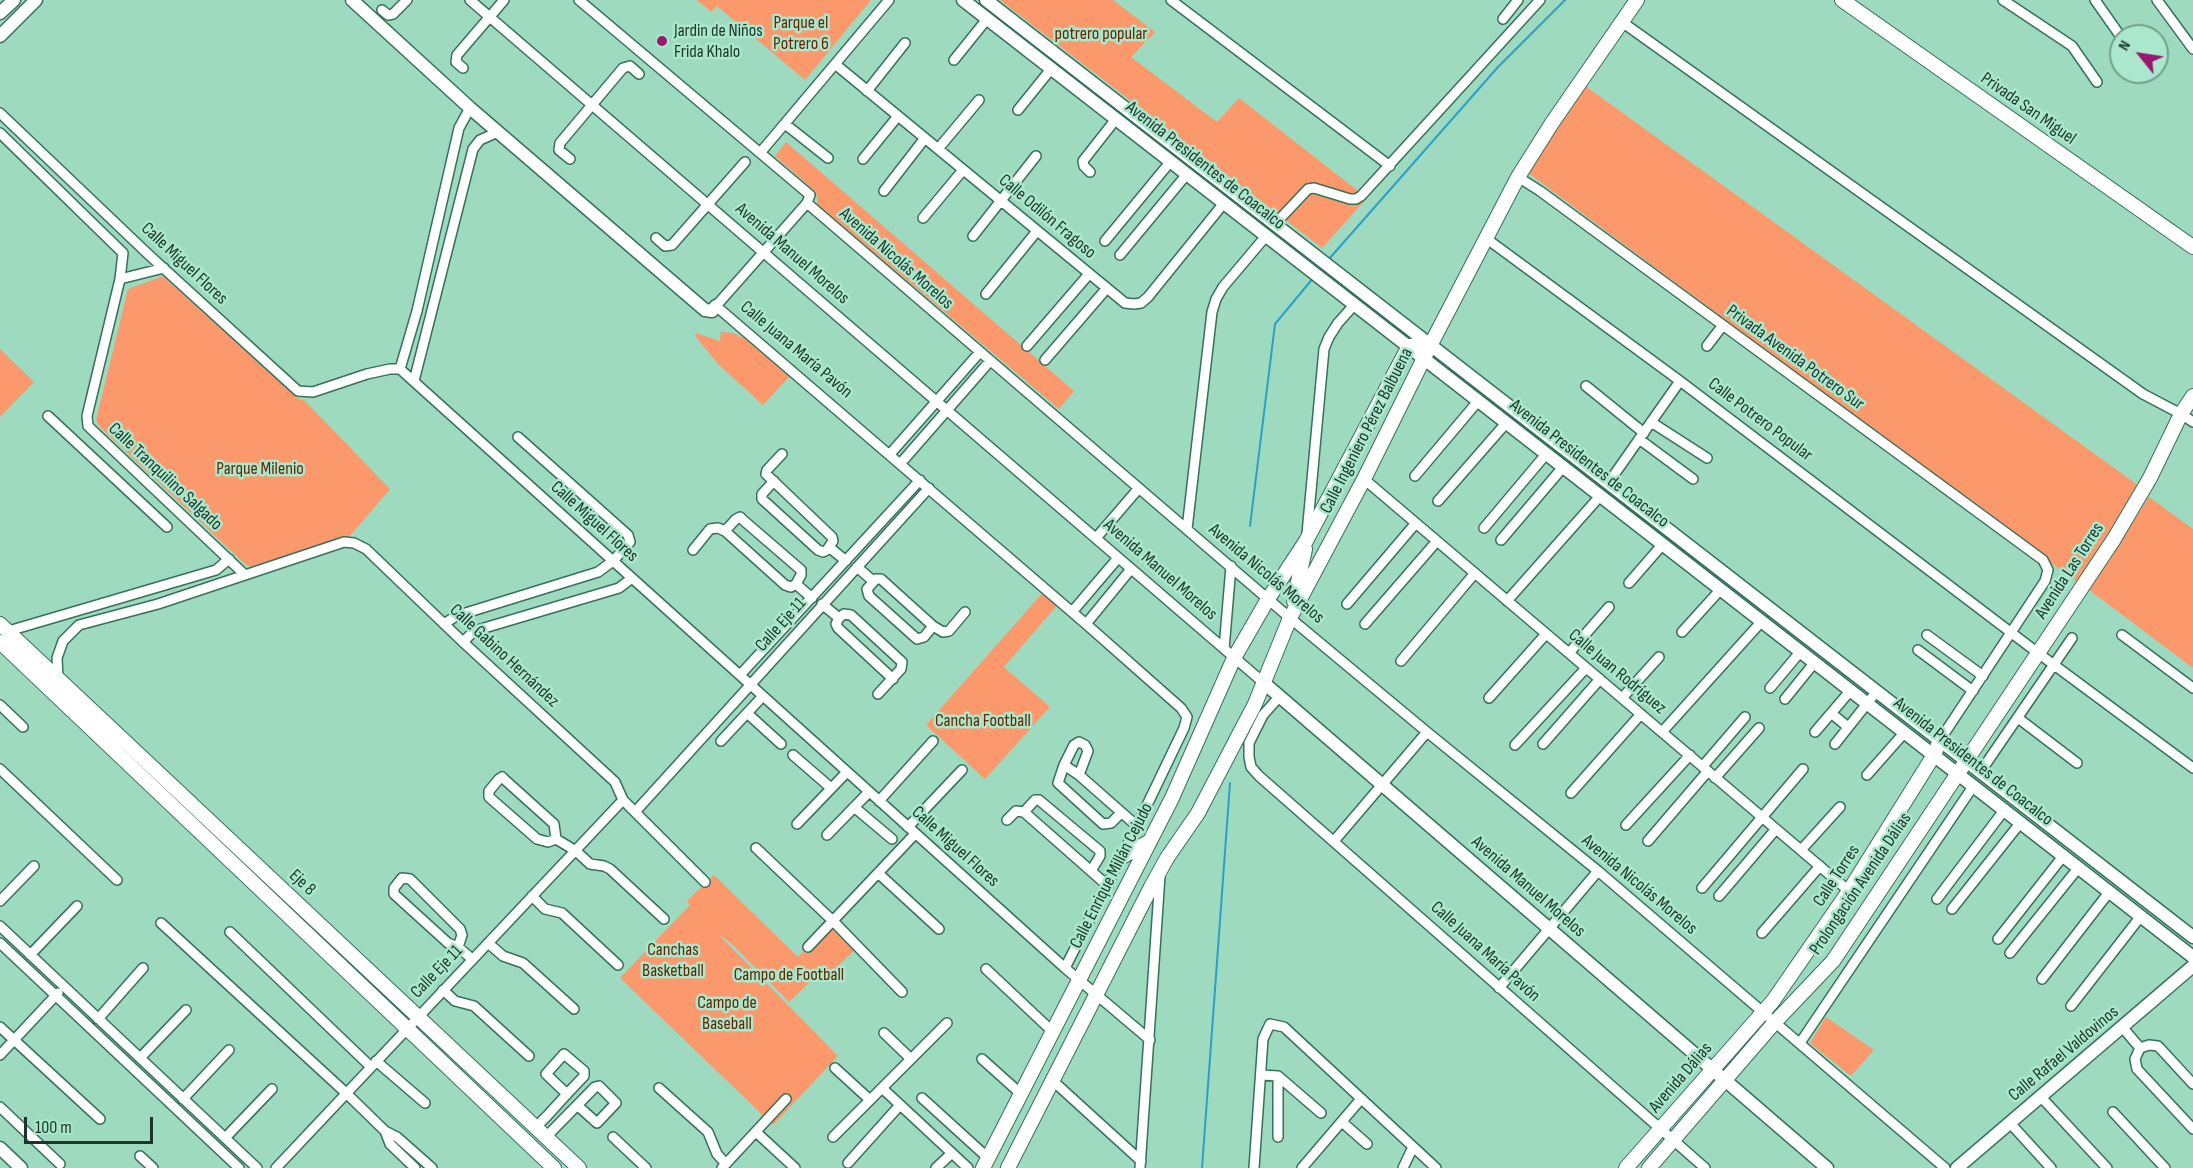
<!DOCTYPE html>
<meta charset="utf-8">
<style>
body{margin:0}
#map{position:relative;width:2193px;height:1168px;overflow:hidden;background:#9ddabf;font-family:"Sofia Sans Condensed",sans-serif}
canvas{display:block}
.north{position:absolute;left:2109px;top:24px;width:60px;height:60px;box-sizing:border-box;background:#aae7cc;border:2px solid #72a08c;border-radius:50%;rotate:300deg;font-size:16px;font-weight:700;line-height:24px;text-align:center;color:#1d362c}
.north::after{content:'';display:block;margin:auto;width:21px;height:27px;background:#98186f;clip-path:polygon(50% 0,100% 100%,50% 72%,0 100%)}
.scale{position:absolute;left:24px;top:1117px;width:129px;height:27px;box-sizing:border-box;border:3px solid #1d362c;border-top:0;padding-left:8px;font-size:18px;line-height:21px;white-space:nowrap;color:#1d362c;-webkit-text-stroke:4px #aae7cc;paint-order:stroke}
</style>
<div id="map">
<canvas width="2193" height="1168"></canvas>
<div class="north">N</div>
<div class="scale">100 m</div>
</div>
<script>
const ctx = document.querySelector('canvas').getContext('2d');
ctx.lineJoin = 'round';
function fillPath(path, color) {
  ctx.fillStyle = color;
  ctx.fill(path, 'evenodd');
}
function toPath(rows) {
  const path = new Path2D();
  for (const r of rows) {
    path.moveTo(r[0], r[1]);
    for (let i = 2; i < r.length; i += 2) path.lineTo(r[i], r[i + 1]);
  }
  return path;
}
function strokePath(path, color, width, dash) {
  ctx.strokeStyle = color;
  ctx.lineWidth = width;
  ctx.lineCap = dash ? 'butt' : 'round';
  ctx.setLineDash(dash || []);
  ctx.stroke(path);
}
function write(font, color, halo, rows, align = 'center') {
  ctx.font = font + ' "Sofia Sans Condensed",sans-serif';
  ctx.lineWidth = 5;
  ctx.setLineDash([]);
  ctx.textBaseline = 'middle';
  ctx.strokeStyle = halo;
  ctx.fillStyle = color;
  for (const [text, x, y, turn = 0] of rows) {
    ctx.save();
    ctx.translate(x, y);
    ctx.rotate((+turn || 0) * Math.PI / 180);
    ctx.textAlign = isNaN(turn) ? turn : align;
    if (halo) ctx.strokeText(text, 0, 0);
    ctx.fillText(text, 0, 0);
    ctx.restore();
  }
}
const green = toPath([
 [697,0,871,0,805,80,717,6,711,12],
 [1000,0,1113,0,1155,32,1131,57,1217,122,1239,98,1367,198,1322,248],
 [1584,85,2139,486,2077,582,1527,172],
 [786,142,1074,391,1059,409,818,205,816,192,775,156],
 [163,276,299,399,305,401,390,489,349,537,250,567,244,563,100,427,96,420,128,289],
 [721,332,733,333,748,340,790,376,763,405,719,365,695,336,696,333,720,341],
 [0,349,34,382,0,417],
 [2149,497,2193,529,2193,668,2088,589],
 [1046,589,1060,602,1004,667,1050,707,985,779,926,725],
 [714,875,798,957,828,926,855,950,823,980,817,975,789,1002,732,944,718,934,838,1056,773,1125,620,978,690,905,687,901],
 [1826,1017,1874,1050,1851,1076,1810,1043]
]);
const stream = toPath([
 [1329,259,1498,67,1565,0],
 [1250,526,1275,324,1314,277],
 [1202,1168,1230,783]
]);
const minor = toPath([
 [470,0,1264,683],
 [579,0,810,195,807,203,716,306,1086,624,1181,708,1187,717,1184,728,1137,826,1065,968],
 [1171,0,1390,166],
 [2003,0,2072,46,2097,82],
 [2095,0,2121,37],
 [2157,0,2193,49],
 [382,10,388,15,393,14,407,0],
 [1503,19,1518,0],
 [1622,22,2143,394,2181,414,2193,422],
 [954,60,987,19],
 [835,64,1125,303,1134,304,1141,303,1148,297,1224,203],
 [463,68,456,62,457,55,504,0],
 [867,91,905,43],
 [1018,110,1051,69],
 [0,113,149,255,298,391,313,392,367,374,390,369,400,369,1065,968,1150,1040],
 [785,124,828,158],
 [0,133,123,253,120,279,87,416,88,426,244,574],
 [938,149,979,100],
 [760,153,889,0],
 [570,159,559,150,560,143,623,68,630,66,639,74],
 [863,159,898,116],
 [1090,172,1084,166,1083,161,1116,119],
 [1518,177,1540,191,2043,560,2048,570,2045,581,1940,740],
 [884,191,925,138],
 [807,203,1290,618,1427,732,1598,871,1945,1168],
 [923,218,963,170],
 [1274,225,1308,189,1314,188,1350,199,1356,199,1361,196,1540,0],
 [973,236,1036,156],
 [656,238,665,246,672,245,745,162],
 [1487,239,1680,381,2038,653,2193,768],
 [1105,241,1171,161],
 [1120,255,1187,174],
 [120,279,164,268],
 [986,294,1037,231],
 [1027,346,1089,274],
 [1707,346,1723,325],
 [1045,360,1107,288],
 [400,369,417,311,459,128,470,108],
 [414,381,473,149,480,140,498,132],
 [1586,386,1644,433],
 [48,416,167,527],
 [1651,422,1707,458],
 [1639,439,1693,479],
 [890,454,980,352],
 [900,464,990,361],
 [1415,476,1479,400],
 [1364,479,1849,891],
 [774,481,762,494,762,499,818,550,823,552,827,550,833,541,832,537,766,474,767,470,782,454],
 [1609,482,1680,381],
 [1438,501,1507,422],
 [1484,528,1547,453],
 [1187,529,1212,312,1216,299,1223,287,1266,236],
 [725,531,736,519,740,517,743,520,801,570,801,575,796,584],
 [1307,534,1324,349,1329,337,1338,323,1355,304],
 [1096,538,1139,488],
 [1501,540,1564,466],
 [829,547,846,561],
 [693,550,710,529,718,528,725,531,785,585,791,587,796,584,812,598],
 [857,567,873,581],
 [1629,583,1663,544],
 [1507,601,1601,495],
 [822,604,839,618,836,624,838,628,893,679],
 [1347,604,1416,523],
 [1072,612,1118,558],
 [839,618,844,614,851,615,902,662,901,669,878,694],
 [444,624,456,616,598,572,613,561,630,542,628,535,518,437],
 [1086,624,1131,569],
 [1365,624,1437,541],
 [933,626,924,637,917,639,869,596,867,589,876,579,881,579,933,626,943,632,949,631,965,612],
 [5,632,216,570,229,559],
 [1682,632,1721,589],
 [1927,635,1983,676],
 [2122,635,2193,688],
 [463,642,474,631,619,588,632,578],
 [1224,649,1231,566],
 [1918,650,1973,691],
 [1569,653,1609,607],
 [1401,661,1475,573],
 [740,675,920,480],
 [58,680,57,658,63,641,79,625,158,604,344,542,354,543,366,549,463,642,615,782,623,800,705,882],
 [1770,688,1801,651],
 [1280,696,1263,715,1249,743,1249,757,1251,767,1259,776,1705,1168],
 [1489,698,1546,634],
 [1622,698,1659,657],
 [1785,699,1815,662],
 [0,705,23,727],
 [747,713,781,744],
 [1831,713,1848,727],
 [2018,718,2077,763],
 [1662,732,1762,621],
 [1815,732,1851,690],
 [721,741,763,696],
 [1543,744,1600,679],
 [1835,744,1877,691],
 [1515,745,1586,668],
 [793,755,831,788],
 [1064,765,1079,775,1088,751,1085,745,1079,742,1074,745,1064,765,1058,783,1103,824,1111,823,1121,813],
 [1703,766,1745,717],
 [0,769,117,880],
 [1981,771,2072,638],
 [1079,775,1137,826],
 [1867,775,1905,732],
 [1715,778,1759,728],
 [1571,793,1641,714],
 [879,801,933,741],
 [854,807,892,839],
 [635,812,929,488],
 [1024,812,1035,800,1039,800,1100,851,1100,856,1091,871],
 [1007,820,1016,811,1024,812,1108,886],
 [797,824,847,772],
 [1626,825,1690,755],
 [908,827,962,770],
 [827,835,869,792],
 [556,839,554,824,504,779,502,777,499,779,489,791,489,797,537,839,548,842,556,839,576,851,590,864,604,866,610,869,664,919],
 [1334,841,1427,732],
 [1648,841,1708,771],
 [756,848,833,921,902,992],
 [1801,850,1840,807],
 [878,873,939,929],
 [1702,888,1803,769],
 [532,896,545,909,562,913,618,965],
 [1719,896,1776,829],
 [1937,899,2005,809],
 [0,901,34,866],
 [1952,909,2021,822],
 [161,923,346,1093,385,1131,397,1137,432,1168],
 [0,926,257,1168],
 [230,932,371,1067],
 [1762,933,1820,866],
 [1998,939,2064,855],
 [0,943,239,1168],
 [488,943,503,956,523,963,574,1009],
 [458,947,462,935,460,929,410,879,402,878,394,888,394,894,448,943,458,947,472,959],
 [808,947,915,834],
 [2010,953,2079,867],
 [30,955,77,906],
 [986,969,1053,1032],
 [2042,979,2110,891],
 [1499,988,1598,871],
 [443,990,455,1001,474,1006,529,1056],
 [2071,1006,2141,916],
 [98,1019,143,968],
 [0,1027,100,1119],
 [2123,1028,2140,1048],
 [884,1033,911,1059],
 [1800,1043,1974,785],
 [2140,1048,2135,1059,2137,1069,2193,1129],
 [2140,1048,2149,1045,2158,1046,2193,1084],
 [0,1055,58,993],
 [140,1058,186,1010],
 [982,1059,1021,1094],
 [376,1061,425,1103],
 [835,1068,870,1100],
 [1261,1075,1278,1076,1321,1113],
 [1052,1080,1141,1161],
 [659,1088,708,1132,717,1154,726,1164],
 [882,1088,968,1168],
 [2041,1097,2107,1168],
 [922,1098,988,1158],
 [183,1099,229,1050],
 [0,1107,60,1164],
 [2113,1112,2165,1168],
 [1342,1122,1367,1144],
 [2010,1123,2051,1168],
 [536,1127,547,1116,567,1094,584,1076,584,1071,564,1054,546,1074,567,1094],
 [385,1131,390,1144,415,1168],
 [756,1132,795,1168],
 [546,1137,595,1087,599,1086,616,1103,597,1123,577,1105],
 [613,1137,646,1168],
 [833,1137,947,1023],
 [1278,1137,1278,1076],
 [225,1138,272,1089],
 [140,1156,153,1168],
 [848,1163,900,1105],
 [276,1168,623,800],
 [722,1168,786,1099],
 [936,1168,952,1153],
 [1140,1168,1160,876],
 [1254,1168,1263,1039,1270,1024,1284,1027,1436,1168],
 [1302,1168,1361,1099],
 [1403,1168,1413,1147]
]);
const tertiary = toPath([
 [352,0,470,108,705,310,712,311,716,306],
 [963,0,2193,957],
 [986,0,2193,937],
 [0,13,14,0],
 [0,36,36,0],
 [1264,683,1827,1168],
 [0,1148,21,1168],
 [1957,1168,2193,966]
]);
const secondary = toPath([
 [1842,0,2193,247],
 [1294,601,1305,549],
 [0,624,579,1168],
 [0,642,554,1168],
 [1122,857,1150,841],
 [983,1168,1172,798,1234,658,1268,599,1306,541,1409,346,1431,344],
 [1008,1168,1151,887,1167,858,1198,813,1255,704,1290,618,1364,479,1431,344,1518,177,1552,123,1637,0],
 [1626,1168,1773,1001,1849,891,1934,755,1940,740],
 [1649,1168,1775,1022,1833,961,2114,539,2150,478,2181,414,2193,396]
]);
const markers = [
 [662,41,6,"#98186f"]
];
const parkNames = [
 ["Parque el",801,23],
 ["Potrero 6",801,44],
 ["potrero popular",1101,34],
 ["Parque Milenio",260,469],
 ["Cancha Football",983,721],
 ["Canchas",673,950],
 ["Basketball",673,971],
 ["Campo de Football",789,975],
 ["Campo de",727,1003],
 ["Baseball",727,1024]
];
const poiNames = [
 ["Jardin de Niños",674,31],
 ["Frida Khalo",674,52]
];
const streetNames = [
 ["Privada San Miguel",2028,109,35],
 ["Avenida Presidentes de Coacalco",1205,166,38],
 ["Calle Odilón Fragoso",1047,217,40],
 ["Avenida Manuel Morelos",792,254,41],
 ["Avenida Nicolás Morelos",896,259,41],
 ["Calle Miguel Flores",184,264,43],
 ["Calle Juana María Pavón",796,350,40],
 ["Privada Avenida Potrero Sur",1795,358,36],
 ["Calle Potrero Popular",1760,420,37],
 ["Calle Ingeniero Pérez Balbuena",1367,431,-63],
 ["Avenida Presidentes de Coacalco",1589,464,38],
 ["Calle Tranquilino Salgado",165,477,43],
 ["Calle Miguel Flores",594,522,42],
 ["Avenida Manuel Morelos",1160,570,41],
 ["Avenida Las Torres",2070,571,-57],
 ["Avenida Nicolás Morelos",1266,574,40],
 ["Calle Eje 11",781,625,-48],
 ["Calle Gabino Hernández",504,656,43],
 ["Calle Juan Rodríguez",1617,672,40],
 ["Avenida Presidentes de Coacalco",1973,762,38],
 ["Calle Miguel Flores",955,847,42],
 ["Calle Enrique Millán Cejudo",1112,876,-63],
 ["Calle Torres",1837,876,-57],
 ["Eje 8",302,883,43],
 ["Prolongación Avenida Dálias",1861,884,-56],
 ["Avenida Nicolás Morelos",1639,885,40],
 ["Avenida Manuel Morelos",1528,887,41],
 ["Calle Juana María Pavón",1485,952,42],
 ["Calle Eje 11",437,972,-46],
 ["Calle Rafael Valdovinos",2064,1054,-40],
 ["Avenida Dálias",1681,1078,-49]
];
fillPath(green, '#fb996c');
strokePath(stream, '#2aa0c7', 2);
strokePath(minor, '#367159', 12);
strokePath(tertiary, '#367159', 15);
strokePath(secondary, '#367159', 16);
strokePath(minor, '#fff', 9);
strokePath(tertiary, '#fff', 12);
strokePath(secondary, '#fff', 14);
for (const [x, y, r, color] of markers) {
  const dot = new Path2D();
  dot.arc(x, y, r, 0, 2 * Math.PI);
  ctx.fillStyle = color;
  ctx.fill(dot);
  strokePath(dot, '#aae7cc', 2);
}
write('18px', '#662500', '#aae7cc', parkNames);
write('18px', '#1d362c', '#aae7cc', poiNames, 'left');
write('18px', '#1d362c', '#aae7cc', streetNames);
</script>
